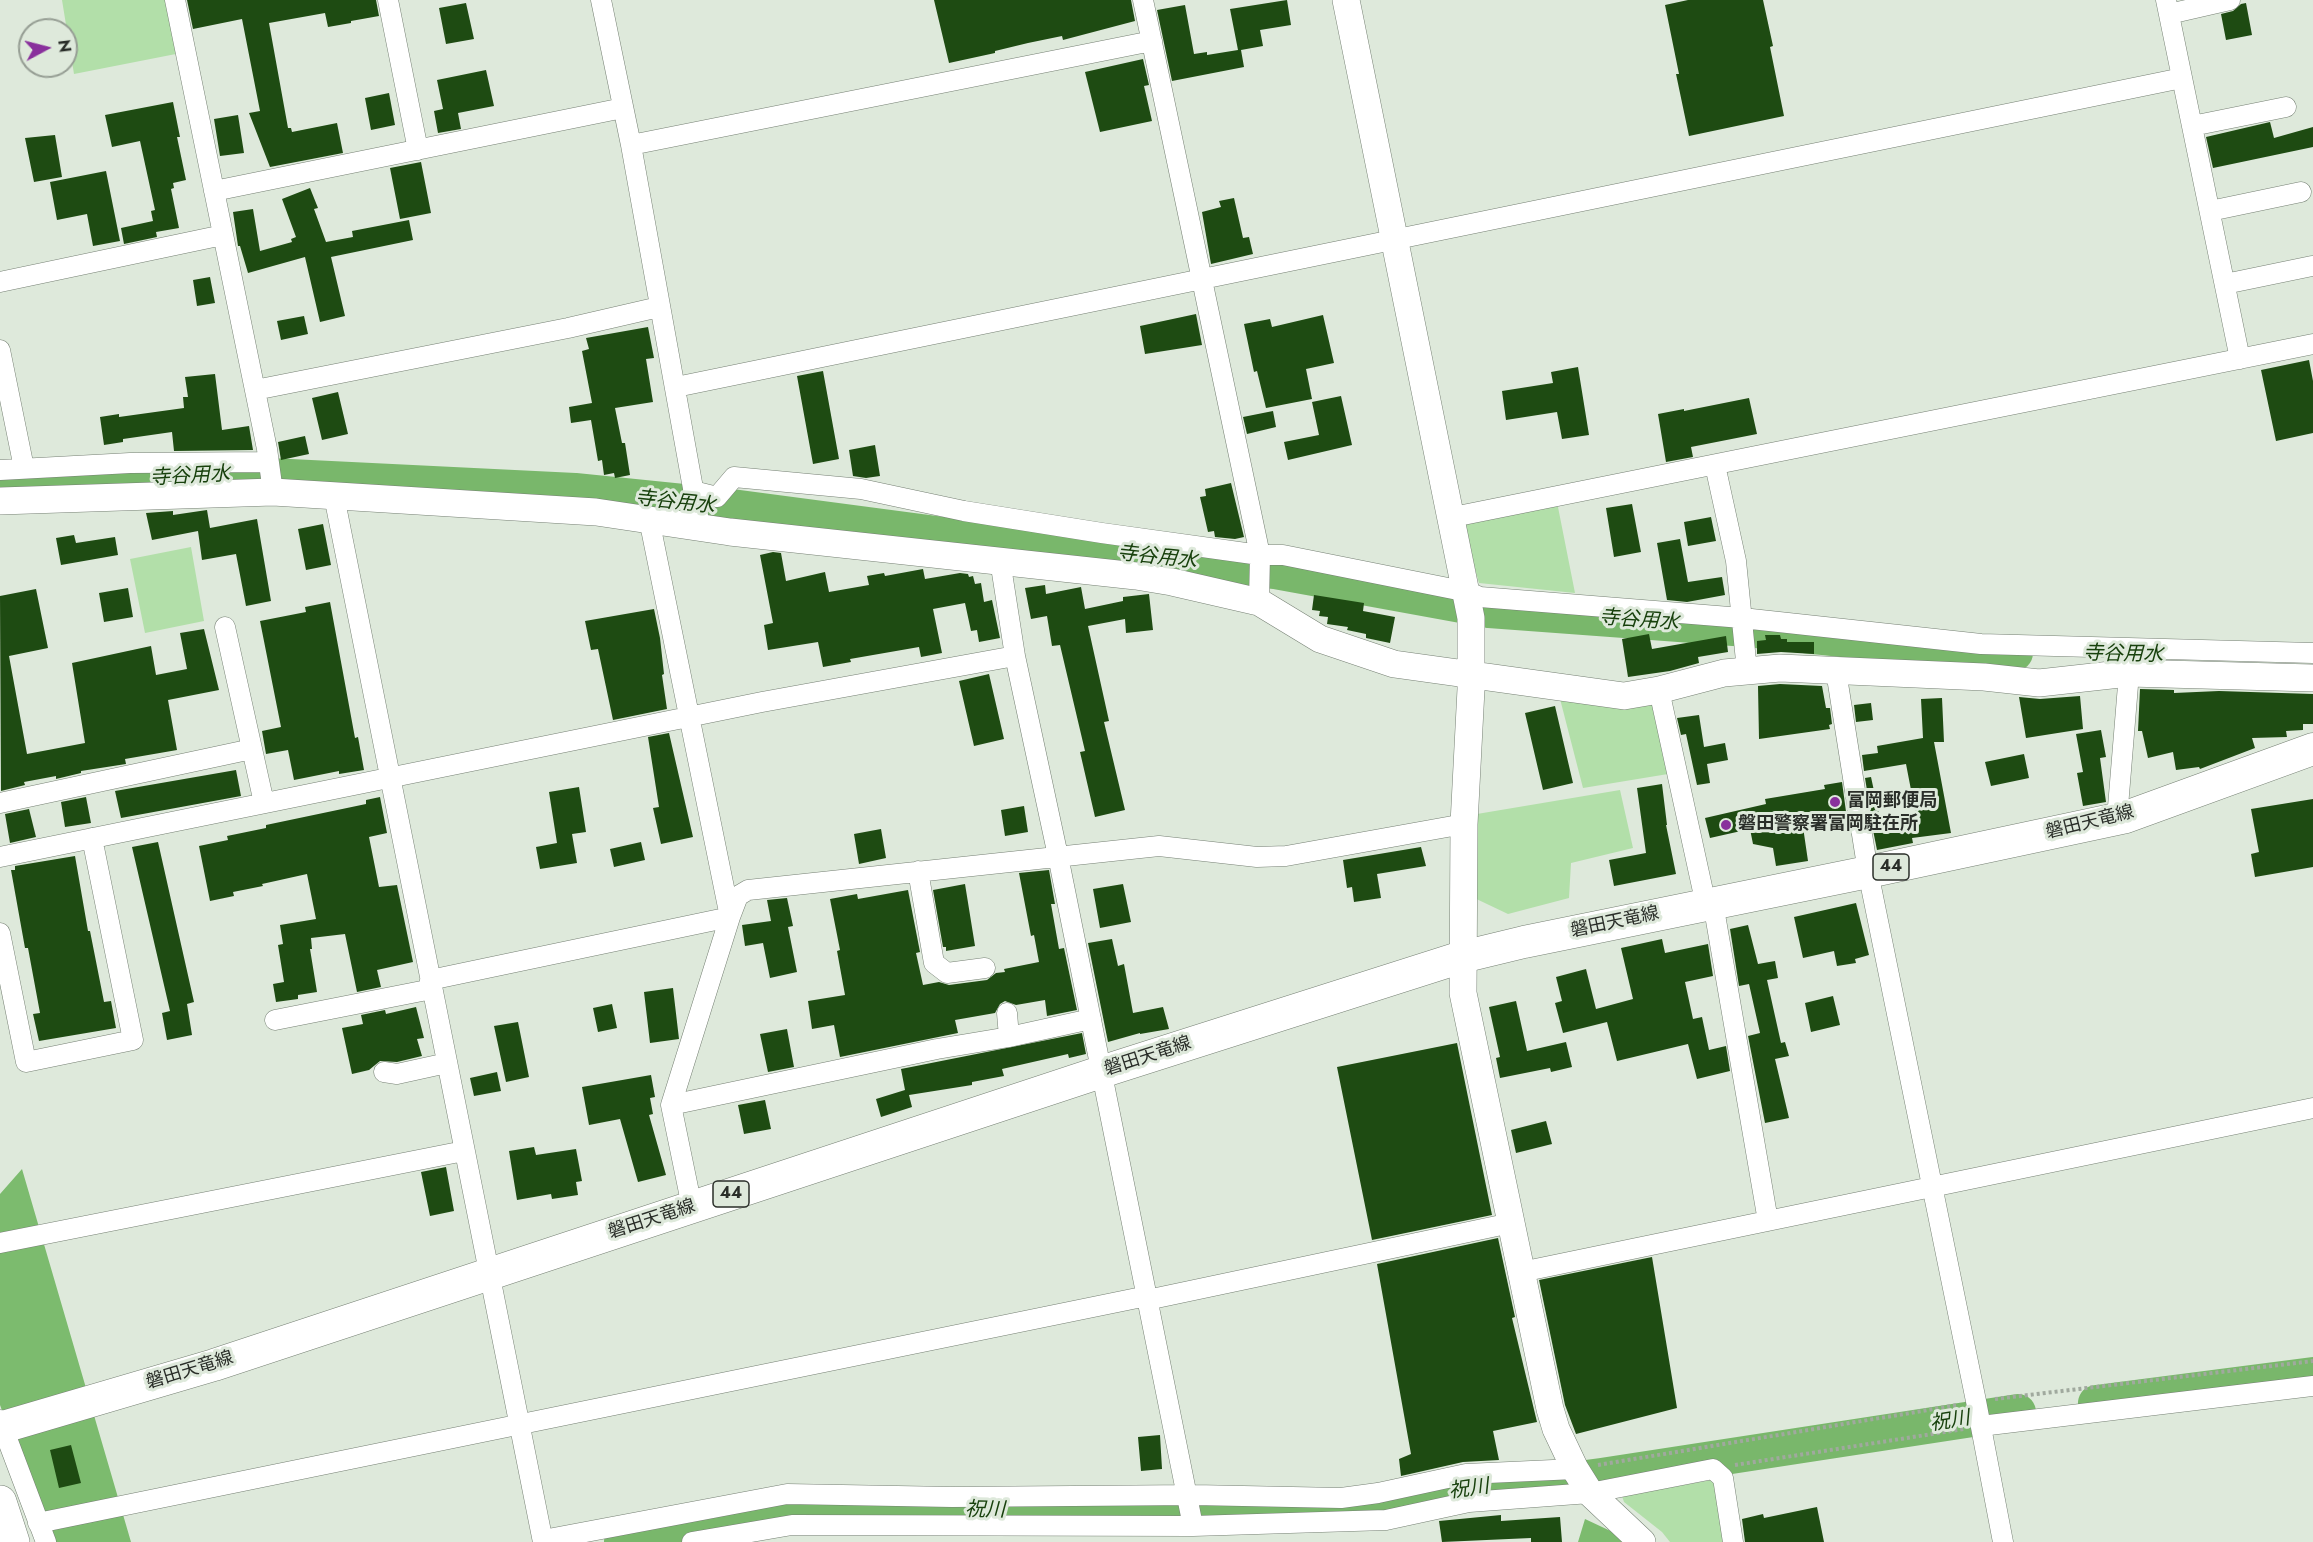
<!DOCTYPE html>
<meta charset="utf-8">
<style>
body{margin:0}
#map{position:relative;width:2313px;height:1542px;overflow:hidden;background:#dee9db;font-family:Jost,sans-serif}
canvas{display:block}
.north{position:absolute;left:18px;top:18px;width:60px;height:60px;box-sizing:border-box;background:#dee9db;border:2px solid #969e94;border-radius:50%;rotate:83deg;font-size:16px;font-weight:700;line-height:24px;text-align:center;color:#2a2e29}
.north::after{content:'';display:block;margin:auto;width:21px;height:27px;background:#89309c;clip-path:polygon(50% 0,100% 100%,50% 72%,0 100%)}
</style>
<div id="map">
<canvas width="2313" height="1542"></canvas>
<div class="north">N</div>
</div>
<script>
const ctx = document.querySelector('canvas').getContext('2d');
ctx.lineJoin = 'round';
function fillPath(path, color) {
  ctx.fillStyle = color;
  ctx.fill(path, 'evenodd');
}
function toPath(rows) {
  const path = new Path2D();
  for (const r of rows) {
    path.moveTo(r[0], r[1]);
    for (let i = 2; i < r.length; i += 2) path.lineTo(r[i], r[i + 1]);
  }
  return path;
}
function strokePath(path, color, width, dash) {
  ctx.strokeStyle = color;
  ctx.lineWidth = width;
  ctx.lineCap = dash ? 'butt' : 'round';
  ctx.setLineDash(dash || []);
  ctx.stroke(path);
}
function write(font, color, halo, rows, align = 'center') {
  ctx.font = font + ' Jost,"Noto Sans JP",sans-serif';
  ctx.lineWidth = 6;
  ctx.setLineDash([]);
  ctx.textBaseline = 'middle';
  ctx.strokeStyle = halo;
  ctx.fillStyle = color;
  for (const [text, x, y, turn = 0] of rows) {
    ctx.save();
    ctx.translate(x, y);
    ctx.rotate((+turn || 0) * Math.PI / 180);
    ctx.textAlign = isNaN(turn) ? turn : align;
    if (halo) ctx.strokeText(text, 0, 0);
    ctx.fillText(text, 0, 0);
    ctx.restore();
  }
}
const green = toPath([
 [62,0,175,0,186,52,74,74],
 [1556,497,1575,593,1479,583,1460,516],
 [191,547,204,621,145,633,130,559],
 [1559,695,1656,702,1668,774,1583,788],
 [1620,790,1633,848,1571,863,1569,898,1508,914,1468,895,1471,815],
 [1723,1478,1733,1542,1670,1542,1662,1532,1624,1502,1622,1496]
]);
const forest = toPath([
 [22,1169,131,1542,49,1542,0,1405,0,1194],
 [1585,1519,1634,1542,1578,1542]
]);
const river = toPath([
 [0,486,159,476,249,475,575,491,732,507,944,535,1275,571,1489,610,1747,629,1966,652,2015,653],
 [2096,1403,2313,1375],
 [622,1542,796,1509,1051,1512,1385,1507,1465,1488,1510,1488,1601,1476,2018,1412]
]);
const building = toPath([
 [187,0,376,0,379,16,351,21,351,23,328,27,325,13,269,23,288,128,291,128,292,132,337,123,343,153,270,167,249,113,260,111,242,19,193,29],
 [934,0,1131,0,1135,21,1063,40,1062,36,1028,43,995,51,995,53,949,63],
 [1287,0,1291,25,1260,30,1263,46,1241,50,1244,67,1172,81,1157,10,1185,5,1194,54,1207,52,1207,55,1238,50,1230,9],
 [1688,0,1763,0,1773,46,1770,47,1784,116,1689,136,1676,74,1679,74,1665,5],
 [466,3,474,39,446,44,439,8],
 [2246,3,2252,35,2226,40,2221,14,2233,11,2241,4],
 [1143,59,1149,85,1144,86,1152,121,1100,132,1085,72],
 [486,70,494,106,458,113,461,129,438,133,434,111,443,109,437,80],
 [389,93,395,125,371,130,365,98],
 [173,102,180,137,177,137,186,180,173,183,174,188,171,189,179,228,156,232,157,237,124,244,121,228,153,221,151,211,155,210,140,141,112,147,105,115],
 [238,115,244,153,220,156,214,119],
 [2270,122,2274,138,2313,127,2313,147,2213,168,2206,137],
 [55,135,62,177,34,182,25,138],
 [421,162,431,213,400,219,390,168],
 [106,171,120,241,93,246,87,214,57,220,50,182],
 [310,188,318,208,314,209,326,242,353,237,352,231,409,220,413,240,331,257,345,316,320,322,305,257,248,273,240,246,238,246,233,212,253,209,260,251,292,242,291,239,296,237,282,199],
 [1234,198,1243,238,1249,237,1253,254,1211,264,1202,212,1221,207,1219,201],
 [210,277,215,303,197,306,193,280],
 [1196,314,1202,345,1145,354,1140,326],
 [1323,315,1334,363,1306,369,1312,399,1266,408,1257,371,1254,372,1244,324,1270,319,1272,327],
 [304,316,308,334,281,340,277,321],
 [648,327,654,358,646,359,653,402,615,408,622,443,625,443,630,475,615,478,614,473,604,475,602,460,598,461,591,420,571,423,569,407,592,403,582,351,589,349,586,338],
 [2309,360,2313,381,2313,433,2276,441,2261,370],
 [1578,367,1589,435,1562,439,1557,412,1506,420,1502,391,1553,383,1551,372],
 [823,371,839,459,813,464,797,376],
 [215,374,222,430,249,426,253,450,174,451,172,432,123,439,123,442,104,445,100,417,119,414,119,417,184,408,183,397,188,397,185,377],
 [338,392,348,434,322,440,312,398],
 [1341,396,1352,445,1288,460,1284,442,1319,435,1312,402],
 [1749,398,1757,434,1691,447,1693,457,1666,462,1658,414,1684,409,1684,411],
 [1273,411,1276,427,1247,434,1243,417],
 [305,436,309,454,281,460,278,442],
 [875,445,880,476,866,478,853,476,849,450],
 [1231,483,1244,537,1235,539,1215,537,1214,531,1208,532,1200,497,1206,496,1205,489],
 [1632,504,1641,552,1614,557,1606,508],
 [207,510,210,528,257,519,271,601,246,606,236,554,202,560,198,531,152,540,146,513,173,511,173,515],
 [1711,517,1716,541,1688,546,1684,522],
 [323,524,331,565,306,570,298,529],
 [74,535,76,543,115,537,118,555,61,565,56,538],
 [1680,539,1688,582,1722,577,1725,595,1687,602,1667,600,1657,543],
 [773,552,781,553,786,581,825,572,829,592,869,585,867,576,884,573,885,576,923,569,925,579,960,573,968,574,969,577,973,576,975,584,981,583,984,602,992,600,1000,638,979,642,977,630,971,631,965,603,933,609,942,653,921,657,919,647,850,659,851,662,823,667,818,642,768,650,764,625,773,623,760,555],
 [1045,585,1046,594,1081,587,1085,609,1123,601,1123,597,1149,594,1153,630,1126,633,1125,619,1088,626,1109,721,1104,722,1125,810,1095,817,1080,752,1085,751,1060,645,1052,646,1047,616,1031,619,1025,588],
 [128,588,133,617,104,622,99,593],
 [36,589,48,648,9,656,27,754,85,743,72,663,151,646,156,675,187,669,180,633,204,629,219,690,168,700,177,750,125,759,126,764,81,771,81,773,56,779,56,776,24,782,25,785,1,791,0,596],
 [1314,595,1364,603,1363,611,1395,617,1390,643,1366,638,1366,634,1347,630,1348,627,1327,624,1328,617,1319,616,1320,611,1312,610],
 [330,602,355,738,358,737,364,770,339,774,339,771,294,780,288,750,266,754,262,731,281,727,260,621,306,612,305,607],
 [654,609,660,638,664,674,662,675,667,709,613,720,598,649,591,650,585,621],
 [1649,634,1652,649,1726,636,1728,652,1698,657,1699,663,1670,671,1628,677,1622,639],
 [1765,635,1780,635,1781,639,1787,639,1787,642,1814,642,1814,654,1781,652,1757,654,1757,641,1766,640],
 [989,674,1004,739,974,746,959,681],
 [1780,684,1822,686,1826,708,1830,708,1832,724,1829,725,1830,729,1759,739,1758,686],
 [2140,689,2174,690,2174,693,2219,691,2313,694,2313,724,2303,724,2303,730,2286,731,2287,737,2252,738,2255,748,2200,769,2199,767,2176,770,2173,752,2148,758,2142,731,2138,731],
 [2080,696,2083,729,2026,738,2019,697,2040,699],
 [1942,698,1944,742,1934,742,1951,833,1912,838,1913,843,1877,850,1873,830,1917,821,1906,764,1864,771,1862,755,1878,753,1877,746,1923,738,1921,699],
 [1871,703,1873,720,1856,722,1854,705],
 [1555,706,1573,783,1543,790,1525,713],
 [1699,715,1704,747,1725,743,1728,760,1707,764,1710,783,1697,785,1686,734,1681,735,1677,718],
 [2101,730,2106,757,2100,758,2106,802,2083,806,2077,773,2083,772,2076,734],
 [669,733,693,837,661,844,653,808,659,807,648,737],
 [2024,754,2029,778,1991,786,1985,762],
 [236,770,241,796,121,818,115,791],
 [1871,777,1879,814,1871,815,1865,778],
 [1842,782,1847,819,1803,827,1808,861,1776,866,1773,848,1753,844,1750,829,1710,838,1705,818,1766,804,1765,799,1825,789,1824,785],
 [1662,784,1667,825,1666,825,1676,874,1614,886,1609,860,1646,853,1637,788],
 [579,787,586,832,572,834,577,863,540,869,536,847,557,843,549,792],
 [86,797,91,823,65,827,61,802],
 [380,797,387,833,369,837,379,887,397,885,413,962,377,970,381,987,357,992,345,934,311,938,312,949,310,949,317,992,298,995,298,999,276,1002,273,984,284,982,278,945,283,944,280,925,316,919,307,874,262,884,263,886,233,892,234,896,210,901,199,846,228,840,227,836,266,828,266,825,366,804,366,800],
 [2313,799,2313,867,2255,877,2251,854,2259,852,2251,809],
 [1024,806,1028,832,1005,836,1001,810],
 [29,809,36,837,10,843,5,814],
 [881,829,886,858,859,864,854,834],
 [158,842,194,1002,187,1004,192,1035,167,1040,162,1013,170,1011,132,847],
 [641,842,645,860,614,867,610,849],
 [1421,847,1426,866,1377,874,1381,898,1354,902,1352,887,1347,888,1343,860],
 [75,856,88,931,90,931,104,1002,111,1001,116,1028,39,1041,33,1014,40,1013,28,948,25,948,11,870,15,870,15,866],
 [1049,870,1055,904,1051,904,1059,949,1064,948,1077,1010,1047,1016,1045,1000,1016,1005,1005,1001,1000,1004,995,1013,955,1020,958,1033,840,1057,834,1025,812,1029,808,1001,845,995,837,951,840,950,830,899,857,894,858,899,908,890,920,952,916,953,923,985,939,982,949,985,987,980,996,973,1005,972,1004,969,1039,962,1034,935,1031,936,1019,873],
 [965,884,975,946,946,951,946,947,943,947,933,890],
 [1123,884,1131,922,1100,928,1093,889],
 [787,898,793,926,788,927,797,972,770,978,763,943,745,946,742,925,771,921,767,900],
 [1856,903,1869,955,1855,959,1856,963,1837,966,1834,951,1803,958,1794,917],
 [1748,925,1758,964,1775,961,1778,978,1767,980,1781,1043,1785,1042,1789,1056,1775,1059,1789,1118,1765,1123,1748,1036,1760,1033,1749,984,1739,986,1730,929],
 [1112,939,1118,966,1124,964,1133,1013,1163,1007,1169,1029,1140,1034,1140,1033,1108,1042,1088,943],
 [1662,939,1665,953,1708,944,1713,976,1685,982,1693,1019,1702,1017,1709,1050,1726,1046,1730,1071,1697,1079,1688,1044,1617,1061,1607,1022,1563,1033,1555,1003,1562,1001,1556,977,1586,969,1596,1009,1633,999,1621,948],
 [673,988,679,1039,650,1043,644,992],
 [1833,996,1840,1025,1811,1032,1805,1003],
 [1516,1001,1527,1051,1566,1042,1572,1067,1551,1072,1550,1068,1500,1078,1496,1058,1500,1057,1489,1007],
 [612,1004,617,1028,598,1032,593,1008],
 [416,1007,424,1038,417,1039,422,1056,397,1062,380,1061,369,1070,352,1074,342,1028,363,1024,361,1015,385,1010,386,1014],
 [518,1022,529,1077,506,1082,494,1026],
 [787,1029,794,1067,768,1072,760,1034],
 [1082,1033,1086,1054,1069,1058,1068,1054,1002,1069,1004,1076,972,1082,972,1085,909,1095,912,1107,881,1117,876,1099,905,1090,901,1069],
 [1457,1043,1492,1215,1372,1240,1337,1067],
 [497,1072,501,1091,474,1096,470,1078],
 [651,1075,655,1097,650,1098,653,1114,649,1115,666,1175,638,1182,620,1119,589,1125,582,1087],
 [765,1100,771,1129,744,1134,738,1105],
 [1546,1121,1552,1144,1516,1153,1511,1130],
 [534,1147,536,1155,576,1149,582,1181,576,1182,578,1195,552,1199,551,1194,517,1200,509,1151],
 [446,1167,454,1211,430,1216,421,1172],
 [1498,1238,1515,1317,1512,1318,1537,1422,1493,1431,1499,1460,1463,1462,1401,1476,1399,1459,1411,1454,1377,1264],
 [1652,1257,1677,1408,1576,1434,1565,1405,1539,1280],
 [1160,1435,1162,1469,1141,1471,1138,1437],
 [71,1445,81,1483,59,1488,50,1450],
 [1817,1507,1824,1542,1745,1542,1742,1519,1763,1514,1764,1518],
 [1501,1515,1501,1521,1560,1517,1562,1542,1531,1542,1531,1538,1442,1542,1439,1521]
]);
const path = toPath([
 [1995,1399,2313,1361],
 [1598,1465,1958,1405],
 [1735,1465,1964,1429]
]);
const street = toPath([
 [175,0,267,449,273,492],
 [388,0,418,150],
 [601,0,631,145,700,527],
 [1143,0,1260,555,1259,602],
 [2166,0,2240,359],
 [2169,14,2230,0],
 [2192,126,2286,107],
 [631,145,1152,41],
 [214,191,623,108],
 [2210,211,2301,192],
 [0,282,223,235],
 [2225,284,2312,266],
 [0,350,24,468],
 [676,387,2182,78],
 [255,390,568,328,659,307],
 [1715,465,1736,561,1747,671],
 [0,470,130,463,269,462],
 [693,491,717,497,734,477,861,489,964,511,1102,533,1260,555,1283,555,1468,592,1480,597,1742,618,1981,644,2313,653],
 [334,496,543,1542],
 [1453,517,2313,344],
 [1000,560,1015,656,1058,856,1193,1526],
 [225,627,264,803],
 [1836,671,1868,872,1976,1401,2003,1542],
 [1659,690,1706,905],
 [0,803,252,749],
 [2117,819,2129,673],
 [0,857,762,702,1015,656],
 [918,871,934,963,947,973,985,968],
 [1713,903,1768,1221],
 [0,933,26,1062,133,1040,92,838],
 [430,980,730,917,649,519],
 [275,1020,432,989],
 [1009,1037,1091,1019],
 [384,1072,397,1074,447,1063],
 [671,1105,937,1049,1009,1037,1007,1013],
 [692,1207,671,1105,730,917,738,896,748,890,1159,846,1257,857,1286,856,1464,824],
 [0,1243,464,1151],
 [1521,1272,2313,1108],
 [1147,1300,1511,1223],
 [0,1420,46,1542],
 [1981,1426,2313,1386],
 [38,1523,1147,1296],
 [543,1540,787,1494,952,1497,1194,1495,1341,1498,1378,1493,1466,1474,1575,1469],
 [692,1542,792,1525,1193,1526,1386,1520,1469,1502,1590,1493,1713,1469,1723,1478,1733,1542]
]);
const secondary = toPath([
 [1346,0,1471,618,1471,689,1464,824,1463,993,1550,1409,1556,1429,1575,1469,1590,1493,1642,1542],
 [0,501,273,492,596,512,730,532,1136,576,1172,582,1259,602,1320,639,1394,664,1624,696,1659,690,1724,673,1780,668,1984,677,2039,683,2129,673,2313,678]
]);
const primary = toPath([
 [0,1428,214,1365,1101,1072,1462,957,1524,942,1868,872,2126,817,2313,749]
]);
const highway = toPath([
 [0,1502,13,1542]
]);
const markers = [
 [1835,802,6,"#89309c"],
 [1726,825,6,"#89309c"]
];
const shields = [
 [1891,867,36],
 [731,1194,36]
];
const shieldNames = [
 ["44",1891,867],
 ["44",731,1194]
];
const poiNames = [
 ["富岡郵便局",1847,802],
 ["磐田警察署富岡駐在所",1738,825]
];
const streetNames = [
 ["磐田天竜線",2090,823,-14],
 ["磐田天竜線",1615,923,-12],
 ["磐田天竜線",1148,1057,-18],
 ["磐田天竜線",652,1220,-18],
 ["磐田天竜線",190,1371,-17]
];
const waterNames = [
 ["寺谷用水",190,477,-3],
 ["寺谷用水",675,503,6],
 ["寺谷用水",1157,558,6],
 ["寺谷用水",1639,621,4],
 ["寺谷用水",2123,655,1],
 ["祝川",1950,1422,-9],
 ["祝川",1469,1490,-8],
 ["祝川",985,1511,1]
];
fillPath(green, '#b2dfa9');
fillPath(forest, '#7cbb6e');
strokePath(river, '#79b76b', 36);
fillPath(building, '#1e4b12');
strokePath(street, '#768074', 21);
strokePath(secondary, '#768074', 28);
strokePath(primary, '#768074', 33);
strokePath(highway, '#768074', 34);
strokePath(path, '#a0a99e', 4, [3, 3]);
strokePath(street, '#fff', 20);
strokePath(secondary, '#fff', 27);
strokePath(primary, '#fff', 32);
strokePath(highway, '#fff', 33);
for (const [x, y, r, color] of markers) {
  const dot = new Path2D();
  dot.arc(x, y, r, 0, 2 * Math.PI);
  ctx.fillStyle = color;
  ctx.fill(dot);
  strokePath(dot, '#dee9db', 2);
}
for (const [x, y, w] of shields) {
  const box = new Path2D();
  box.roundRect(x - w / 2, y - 13, w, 26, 4.5);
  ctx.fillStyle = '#dee9db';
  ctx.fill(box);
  strokePath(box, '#2a2e29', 1.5);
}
write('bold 16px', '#2a2e29', null, shieldNames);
write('bold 18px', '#2a2e29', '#dee9db', poiNames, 'left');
write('18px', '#2a2e29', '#dee9db', streetNames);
write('italic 20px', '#18410d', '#dee9db', waterNames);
</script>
